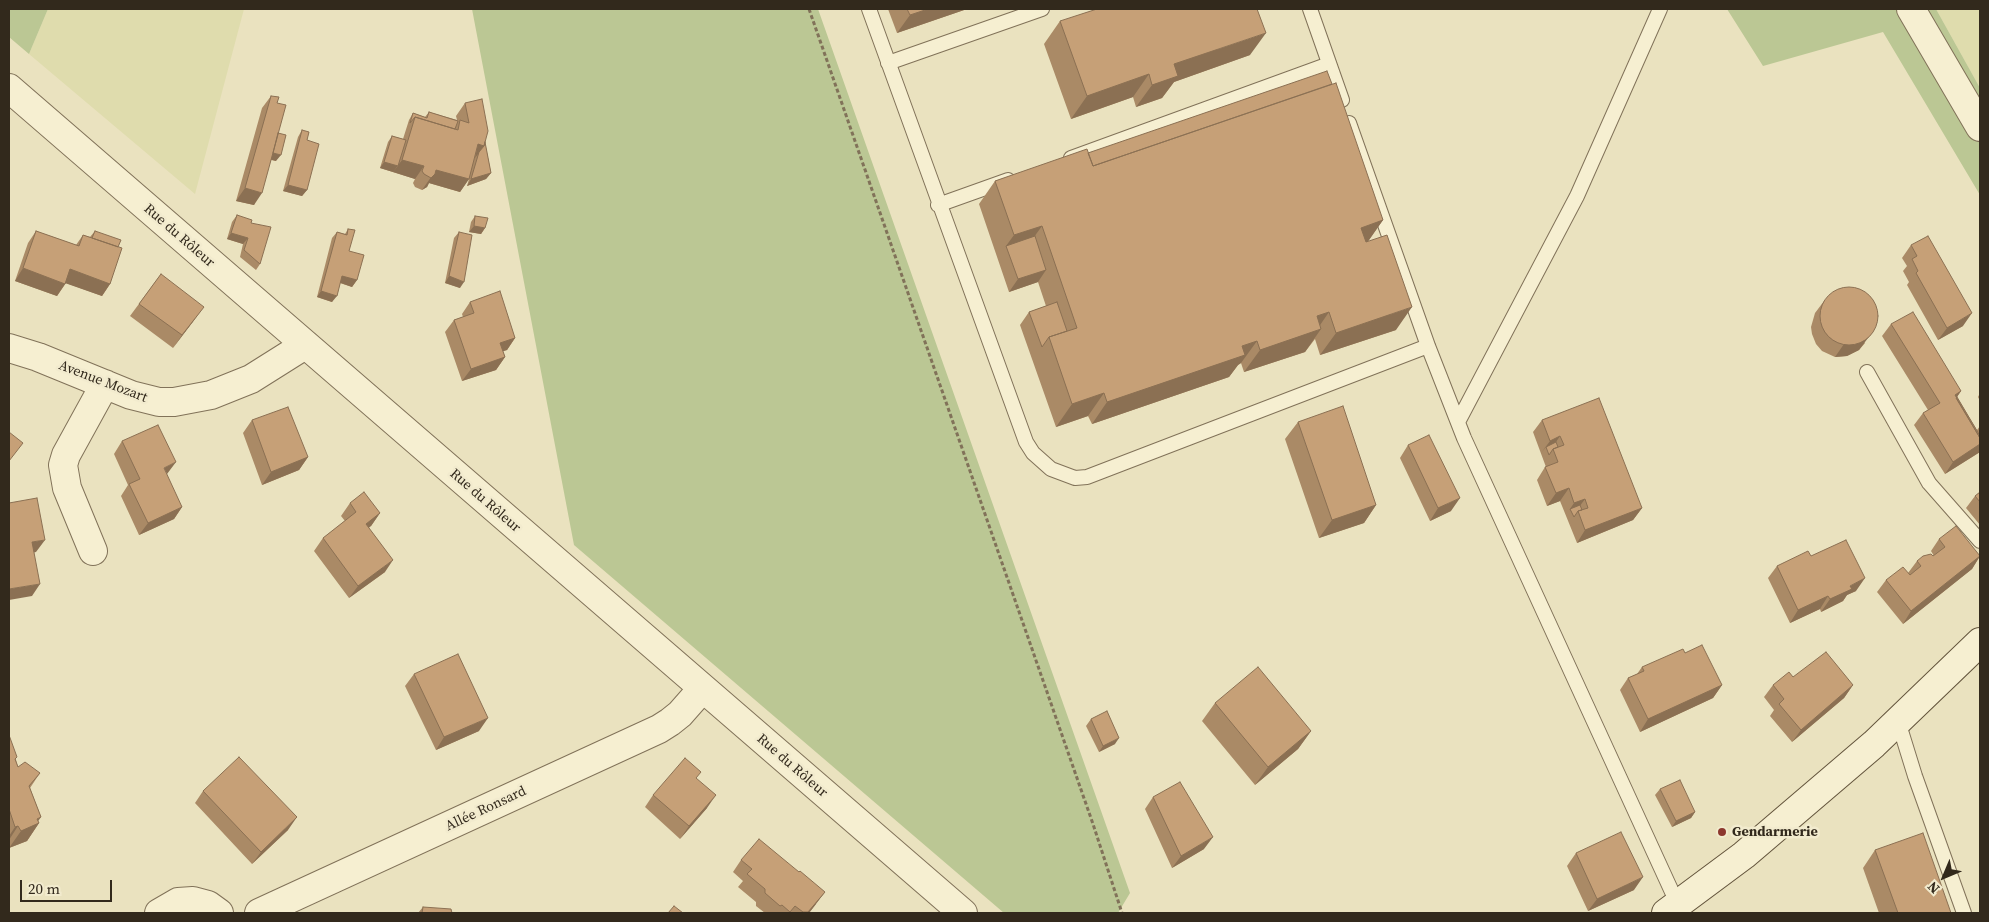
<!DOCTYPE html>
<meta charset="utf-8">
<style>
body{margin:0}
#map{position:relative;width:1989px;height:922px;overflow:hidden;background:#eae2bf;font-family:"Source Serif 4",serif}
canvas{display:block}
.frame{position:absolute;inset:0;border:10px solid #32291c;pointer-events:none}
.north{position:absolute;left:1919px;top:852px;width:50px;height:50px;-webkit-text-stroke:4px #f2ebce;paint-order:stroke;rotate:225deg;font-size:14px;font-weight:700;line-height:20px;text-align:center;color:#32291c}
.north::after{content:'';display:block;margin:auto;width:18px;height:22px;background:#32291c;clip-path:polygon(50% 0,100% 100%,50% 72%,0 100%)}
.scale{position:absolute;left:20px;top:880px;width:92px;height:22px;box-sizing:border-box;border:2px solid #32291c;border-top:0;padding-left:6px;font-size:15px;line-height:18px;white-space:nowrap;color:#32291c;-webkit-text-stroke:4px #f2ebce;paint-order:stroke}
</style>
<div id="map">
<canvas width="1989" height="922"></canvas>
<div class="frame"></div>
<div class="north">N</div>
<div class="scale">20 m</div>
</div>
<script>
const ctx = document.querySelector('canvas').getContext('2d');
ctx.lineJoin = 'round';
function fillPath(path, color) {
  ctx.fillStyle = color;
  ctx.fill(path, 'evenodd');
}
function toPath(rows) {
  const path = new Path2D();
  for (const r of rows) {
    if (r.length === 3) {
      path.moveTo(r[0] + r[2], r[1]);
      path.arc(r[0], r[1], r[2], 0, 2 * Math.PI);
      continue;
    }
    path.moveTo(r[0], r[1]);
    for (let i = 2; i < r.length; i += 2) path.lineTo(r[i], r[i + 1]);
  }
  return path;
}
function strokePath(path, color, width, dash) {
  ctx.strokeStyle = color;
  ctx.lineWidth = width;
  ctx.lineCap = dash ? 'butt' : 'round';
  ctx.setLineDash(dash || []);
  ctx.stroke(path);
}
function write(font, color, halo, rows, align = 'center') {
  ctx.font = font + ' "Source Serif 4",serif';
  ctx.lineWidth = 5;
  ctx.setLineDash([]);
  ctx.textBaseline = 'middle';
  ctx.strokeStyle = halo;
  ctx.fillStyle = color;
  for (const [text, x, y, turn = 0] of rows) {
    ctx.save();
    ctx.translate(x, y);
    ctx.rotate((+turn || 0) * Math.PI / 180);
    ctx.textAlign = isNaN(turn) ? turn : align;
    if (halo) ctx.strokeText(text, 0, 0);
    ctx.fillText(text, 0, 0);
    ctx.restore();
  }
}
const farmland = toPath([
 [48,9,244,9,195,194,29,54],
 [1936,9,1980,9,1980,88]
]);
const green = toPath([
 [9,9,48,9,29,54,9,37],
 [472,9,818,9,1130,893,1118,913,1004,913,574,545],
 [1727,9,1936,9,1980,88,1980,195,1883,32,1763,66]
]);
const path = toPath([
 [809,9,1093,824,1122,913]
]);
const service = toPath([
 [869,9,1026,442,1033,453,1051,469,1075,478,1087,477,1428,346],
 [1310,9,1342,100],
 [888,63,1042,9],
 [1349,123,1428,346,1464,438,1678,905],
 [1071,158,1329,64],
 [938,205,1008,180],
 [1867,372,1929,483,1980,541],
 [1458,422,1577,196,1660,9],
 [1898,721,1915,776,1964,913]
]);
const minor = toPath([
 [1911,9,1980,127],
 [9,348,38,357,131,395,159,402,174,402,211,395,251,379,305,345],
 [93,551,67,488,63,465,66,455,105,384],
 [159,913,178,902,193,901,208,905,219,913],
 [259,913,659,729,670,722,680,714,702,689]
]);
const tertiary = toPath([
 [9,88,963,913]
]);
const secondary = toPath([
 [1666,913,1744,855,1874,744,1980,642]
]);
const wall = toPath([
 [888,9,967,9,897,33],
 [1060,21,1250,55,1174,82,1162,98,1136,107,1133,97,1071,119,1044,44],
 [271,96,277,103,278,133,276,161,271,160,254,205,236,201,262,108],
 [465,103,485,142,491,173,486,179,467,186,475,158,469,179,460,192,429,183,427,187,422,190,415,187,413,183,415,179,380,168,388,142,392,136,403,139,409,120,413,113,425,117,429,112,457,120,456,116],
 [302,130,307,190,302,196,283,191,298,137],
 [1088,153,1383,220,1368,241,1396,330,1320,355,1315,339,1305,352,1244,372,1241,363,1238,365,1229,377,1092,424,1088,416,1056,427,1020,325,1029,312,1046,306,1038,282,1009,292,979,204,995,181],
 [237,215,251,223,260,264,256,270,240,257,243,244,227,239,232,222],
 [475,216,485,228,481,234,469,232,471,222],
 [348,229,349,251,357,280,352,287,340,283,332,302,317,297,332,238,337,232,345,234],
 [36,231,76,245,83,235,90,237,95,231,118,247,110,284,102,296,66,283,57,296,15,281,28,243],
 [459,232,460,288,445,283,454,238],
 [1911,245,1963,326,1938,340,1907,285,1909,282,1903,271,1907,266,1902,258],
 [161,274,195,319,173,348,130,316],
 [1824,301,1865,343,1859,350,1847,356,1835,357,1822,351,1816,344,1812,334,1811,327,1815,313],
 [470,302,515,338,507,350,503,351,505,357,496,370,462,381,445,332,454,320,463,317,462,314],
 [1891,324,1961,391,1957,397,1977,430,1980,426,1980,452,1945,474,1914,425,1923,413,1928,410,1882,336],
 [1980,393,1980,401,1978,397],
 [252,420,308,457,299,470,262,485,243,433],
 [1542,420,1642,508,1633,520,1577,543,1560,501,1547,506,1537,480,1545,467,1546,467,1533,432],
 [1298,422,1376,505,1364,523,1319,538,1285,439],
 [122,441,182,507,174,519,139,535,121,496,128,485,114,454],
 [1408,445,1451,511,1430,521,1400,458],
 [1980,492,1980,525,1966,508,1975,496],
 [350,503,380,513,371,526,369,527,385,572,349,598,314,551,323,538,345,521,341,516],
 [1939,539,1980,556,1972,569,1903,624,1877,592,1886,580,1908,573,1917,561,1934,556,1931,551],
 [1811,556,1856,591,1847,595,1843,601,1821,612,1820,609,1790,623,1768,578,1777,566],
 [1642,667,1722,685,1713,698,1640,732,1620,690,1628,678,1637,674],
 [414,674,479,731,436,750,405,686],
 [1793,677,1853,685,1844,698,1792,742,1770,716,1774,710,1764,697,1773,685],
 [1215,703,1311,731,1298,749,1255,785,1202,721],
 [1091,719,1115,744,1099,752,1086,726],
 [9,735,18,767,40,773,30,788,41,817,38,821,39,823,27,841,9,848],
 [696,779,707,808,680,839,645,807,653,795],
 [1660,789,1695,812,1691,818,1672,827,1655,795],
 [203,791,288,830,252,864,195,803],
 [1153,797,1204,849,1172,868,1145,809],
 [1875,850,1951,913,1879,913,1863,868],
 [1576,853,1634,890,1588,911,1567,866],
 [741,860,816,904,809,913,765,913,756,906,756,902,738,887,743,881,733,872],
 [423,907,452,913,455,913,418,913]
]);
const shadedWall = toPath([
 [928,9,967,9,897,33,910,15],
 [1266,33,1250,55,1174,82,1162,98,1136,107,1152,85,1174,64],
 [1149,74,1133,97,1071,119,1087,96],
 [478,144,484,146,475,158],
 [270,152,281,155,276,161,266,158],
 [402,160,424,166,415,179,393,172],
 [384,162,398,166,393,172,380,168],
 [436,170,469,179,460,192,429,183,427,187,422,190],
 [491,173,486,179,467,186,471,179],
 [288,185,307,190,302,196,283,191],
 [245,188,262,193,254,205,236,201],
 [1383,220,1367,243,1345,251,1361,228],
 [474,226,485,228,481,234,469,232],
 [1042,226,1026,248,1006,246,1014,235],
 [231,233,248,238,243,244,227,239],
 [23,268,65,284,57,296,15,281],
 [70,269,110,284,102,296,62,282],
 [1046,270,1038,282,1009,292,1018,279],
 [342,276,357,280,352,287,338,282],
 [449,276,464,282,460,288,445,283],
 [321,291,337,296,332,302,317,297],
 [204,307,195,319,173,348,182,335],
 [1412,307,1396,330,1320,355,1336,333],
 [1329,312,1316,331,1321,329,1305,352,1244,372,1260,350,1317,316],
 [1972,313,1963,326,1938,340,1947,328],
 [1874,330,1859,350,1847,356,1835,357,1844,344],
 [515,338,507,350,491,355,500,343],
 [1257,341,1241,363,1238,365,1229,377,1092,424,1107,402,1242,346],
 [505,357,496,370,462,381,471,369],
 [1961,391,1952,404,1955,395],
 [1104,393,1088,416,1056,427,1072,404],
 [1560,436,1552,448,1546,447,1541,453,1550,441],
 [1980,444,1980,452,1945,474,1953,462],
 [308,457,299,470,262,485,271,472],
 [176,462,167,474,164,468],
 [1569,488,1560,501,1547,506,1556,493],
 [1460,498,1451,511,1430,521,1438,508],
 [1585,499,1576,511,1570,509,1566,515,1574,503],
 [1376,505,1364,523,1319,538,1332,520],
 [182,507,174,519,139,535,148,523],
 [1642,508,1633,520,1577,543,1585,530],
 [380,513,371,526,357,536,366,524],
 [45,540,36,552,24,555,32,542],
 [1980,556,1972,569,1903,624,1911,611],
 [393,560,385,572,349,598,358,586],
 [1865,578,1856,591,1847,595,1843,601,1821,612,1830,599,1850,586],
 [40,584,32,596,9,600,9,589],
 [1828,596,1820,609,1790,623,1798,610],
 [1722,685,1713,698,1640,732,1648,719],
 [1853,685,1844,698,1792,742,1801,730],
 [488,718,479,731,436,750,444,737],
 [1311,731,1298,749,1255,785,1268,767],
 [1119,738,1115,744,1099,752,1103,746],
 [716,795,707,808,680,839,689,826],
 [1695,812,1691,818,1672,827,1676,821],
 [41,817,35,825,39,823,27,841,9,848,21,831],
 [297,817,288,830,252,864,261,852],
 [18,826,9,840,9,836,15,827],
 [1213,837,1204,849,1172,868,1181,856],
 [1643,877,1634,890,1588,911,1597,899],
 [825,892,816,904,809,913,802,913]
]);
const building = toPath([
 [907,9,928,9,910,15,907,9],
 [1097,9,1257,9,1266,33,1174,64,1178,76,1152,85,1149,74,1087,96,1060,21,1097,9],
 [1327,71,1332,84,1093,166,1088,153,1327,71],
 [1336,83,1383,220,1361,228,1366,242,1387,235,1412,307,1336,333,1329,312,1317,316,1321,329,1260,350,1257,341,1242,346,1245,355,1107,402,1104,393,1072,404,1049,337,1077,328,1042,226,1014,235,995,181,1087,149,1093,166,1336,83],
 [271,96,279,97,277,103,286,105,262,193,245,188,271,96],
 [482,99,488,131,484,146,478,144,469,179,436,170,435,174,431,178,424,174,422,171,424,166,402,160,415,117,458,130,460,120,469,123,465,103,482,99],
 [429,112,458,121,455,129,415,117,410,123,413,113,427,118,429,112],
 [302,130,309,132,307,140,319,144,307,190,288,185,302,130],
 [278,133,286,135,281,155,273,153,278,133],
 [392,136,406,140,398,166,384,162,392,136],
 [485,142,491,173,471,179,479,152,484,146,485,142],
 [237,215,252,220,251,223,271,227,260,264,244,250,248,238,231,233,237,215],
 [475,216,488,218,485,228,474,226,475,216],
 [348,229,355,230,349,251,364,255,357,280,342,276,337,296,321,291,337,232,347,235,348,229],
 [36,231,79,246,83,235,122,248,110,284,70,269,65,284,23,268,36,231],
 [95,231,121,240,118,247,92,238,95,231],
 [459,232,472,235,464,282,449,276,459,232],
 [1035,236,1046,270,1018,279,1006,246,1035,236],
 [1928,236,1972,313,1947,328,1916,273,1918,271,1912,259,1917,256,1911,245,1928,236],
 [161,274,204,307,182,335,139,304,161,274],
 [1849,316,29],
 [500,291,515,338,500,343,505,357,471,369,454,320,474,313,470,302,500,291],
 [1057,302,1067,331,1049,337,1042,347,1029,312,1057,302],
 [1913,312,1961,391,1955,395,1980,438,1980,444,1953,462,1923,413,1940,403,1891,324,1913,312],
 [1957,397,1980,436,1980,438,1956,398,1957,397],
 [1599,398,1642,508,1585,530,1578,511,1588,508,1585,499,1574,503,1569,488,1556,493,1545,467,1558,462,1553,449,1564,445,1560,436,1550,441,1542,420,1599,398],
 [1343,406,1376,505,1332,520,1298,422,1343,406],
 [288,407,308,457,271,472,252,420,288,407],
 [158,425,176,462,164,468,182,507,148,523,129,484,140,479,122,441,158,425],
 [9,432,23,443,9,461,9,432],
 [1429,435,1460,498,1438,508,1408,445,1429,435],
 [1556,442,1558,447,1553,449,1549,455,1546,447,1556,442],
 [364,492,380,513,366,524,393,560,358,586,323,538,356,512,350,503,364,492],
 [1980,492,1980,502,1975,496,1980,492],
 [37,498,45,540,32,542,40,584,9,589,9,503,37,498],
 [1580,505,1582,510,1578,511,1574,517,1570,509,1580,505],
 [1956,526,1980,556,1911,611,1886,580,1903,567,1910,575,1921,566,1917,561,1923,556,1931,554,1933,556,1945,547,1939,539,1956,526],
 [1846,540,1865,578,1850,586,1852,589,1830,599,1828,596,1798,610,1777,566,1808,551,1811,556,1846,540],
 [1702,645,1722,685,1648,719,1628,678,1644,671,1642,667,1683,649,1685,653,1702,645],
 [1826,652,1853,685,1801,730,1779,704,1784,699,1773,685,1789,672,1793,677,1826,652],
 [458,654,488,718,444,737,414,674,458,654],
 [1258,667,1311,731,1268,767,1215,703,1258,667],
 [1107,711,1119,738,1103,746,1091,719,1107,711],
 [9,735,17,757,15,759,18,767,25,762,40,773,29,786,41,817,37,819,39,823,21,831,18,826,15,827,9,809,9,735],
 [239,757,297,817,261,852,203,791,239,757],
 [685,758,701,772,696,778,716,795,689,826,653,795,685,758],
 [1680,780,1695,812,1676,821,1660,789,1680,780],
 [1180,782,1213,837,1181,856,1153,797,1180,782],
 [1621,832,1643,877,1597,899,1576,853,1621,832],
 [1923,833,1951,913,1898,913,1875,850,1923,833],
 [759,839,799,872,800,871,825,892,808,912,803,912,795,906,790,912,782,905,780,906,765,893,765,889,747,874,752,869,741,860,759,839],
 [674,906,683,913,668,913,674,906],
 [423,907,451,909,452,913,455,913,422,913,423,907]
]);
const markers = [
 [1722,832,5,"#8c372d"]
];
const streetNames = [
 ["Rue du Rôleur",179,236,41],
 ["Avenue Mozart",103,382,21],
 ["Rue du Rôleur",485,501,41],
 ["Rue du Rôleur",792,766,41],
 ["Allée Ronsard",486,809,-25]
];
const poiNames = [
 ["Gendarmerie",1732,832]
];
fillPath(farmland, '#dfdcad');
fillPath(green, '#bbc794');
strokePath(service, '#817259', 16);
strokePath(minor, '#817259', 30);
strokePath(tertiary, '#817259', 30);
strokePath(secondary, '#63543c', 30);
strokePath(path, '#817259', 3, [4, 2.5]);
strokePath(service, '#f6efd1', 14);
strokePath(minor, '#f6efd1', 28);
strokePath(tertiary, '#f6efd1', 28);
strokePath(secondary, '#f6efd1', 28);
fillPath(wall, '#aa8a66');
fillPath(shadedWall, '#8b7053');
fillPath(building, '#c6a077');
strokePath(building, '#8b7053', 1);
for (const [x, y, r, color] of markers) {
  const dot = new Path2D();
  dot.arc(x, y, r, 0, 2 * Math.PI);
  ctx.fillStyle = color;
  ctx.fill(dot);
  strokePath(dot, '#f2ebce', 2);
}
write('14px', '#32291c', '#f2ebce', streetNames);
write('bold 14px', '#32291c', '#f2ebce', poiNames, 'left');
</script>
